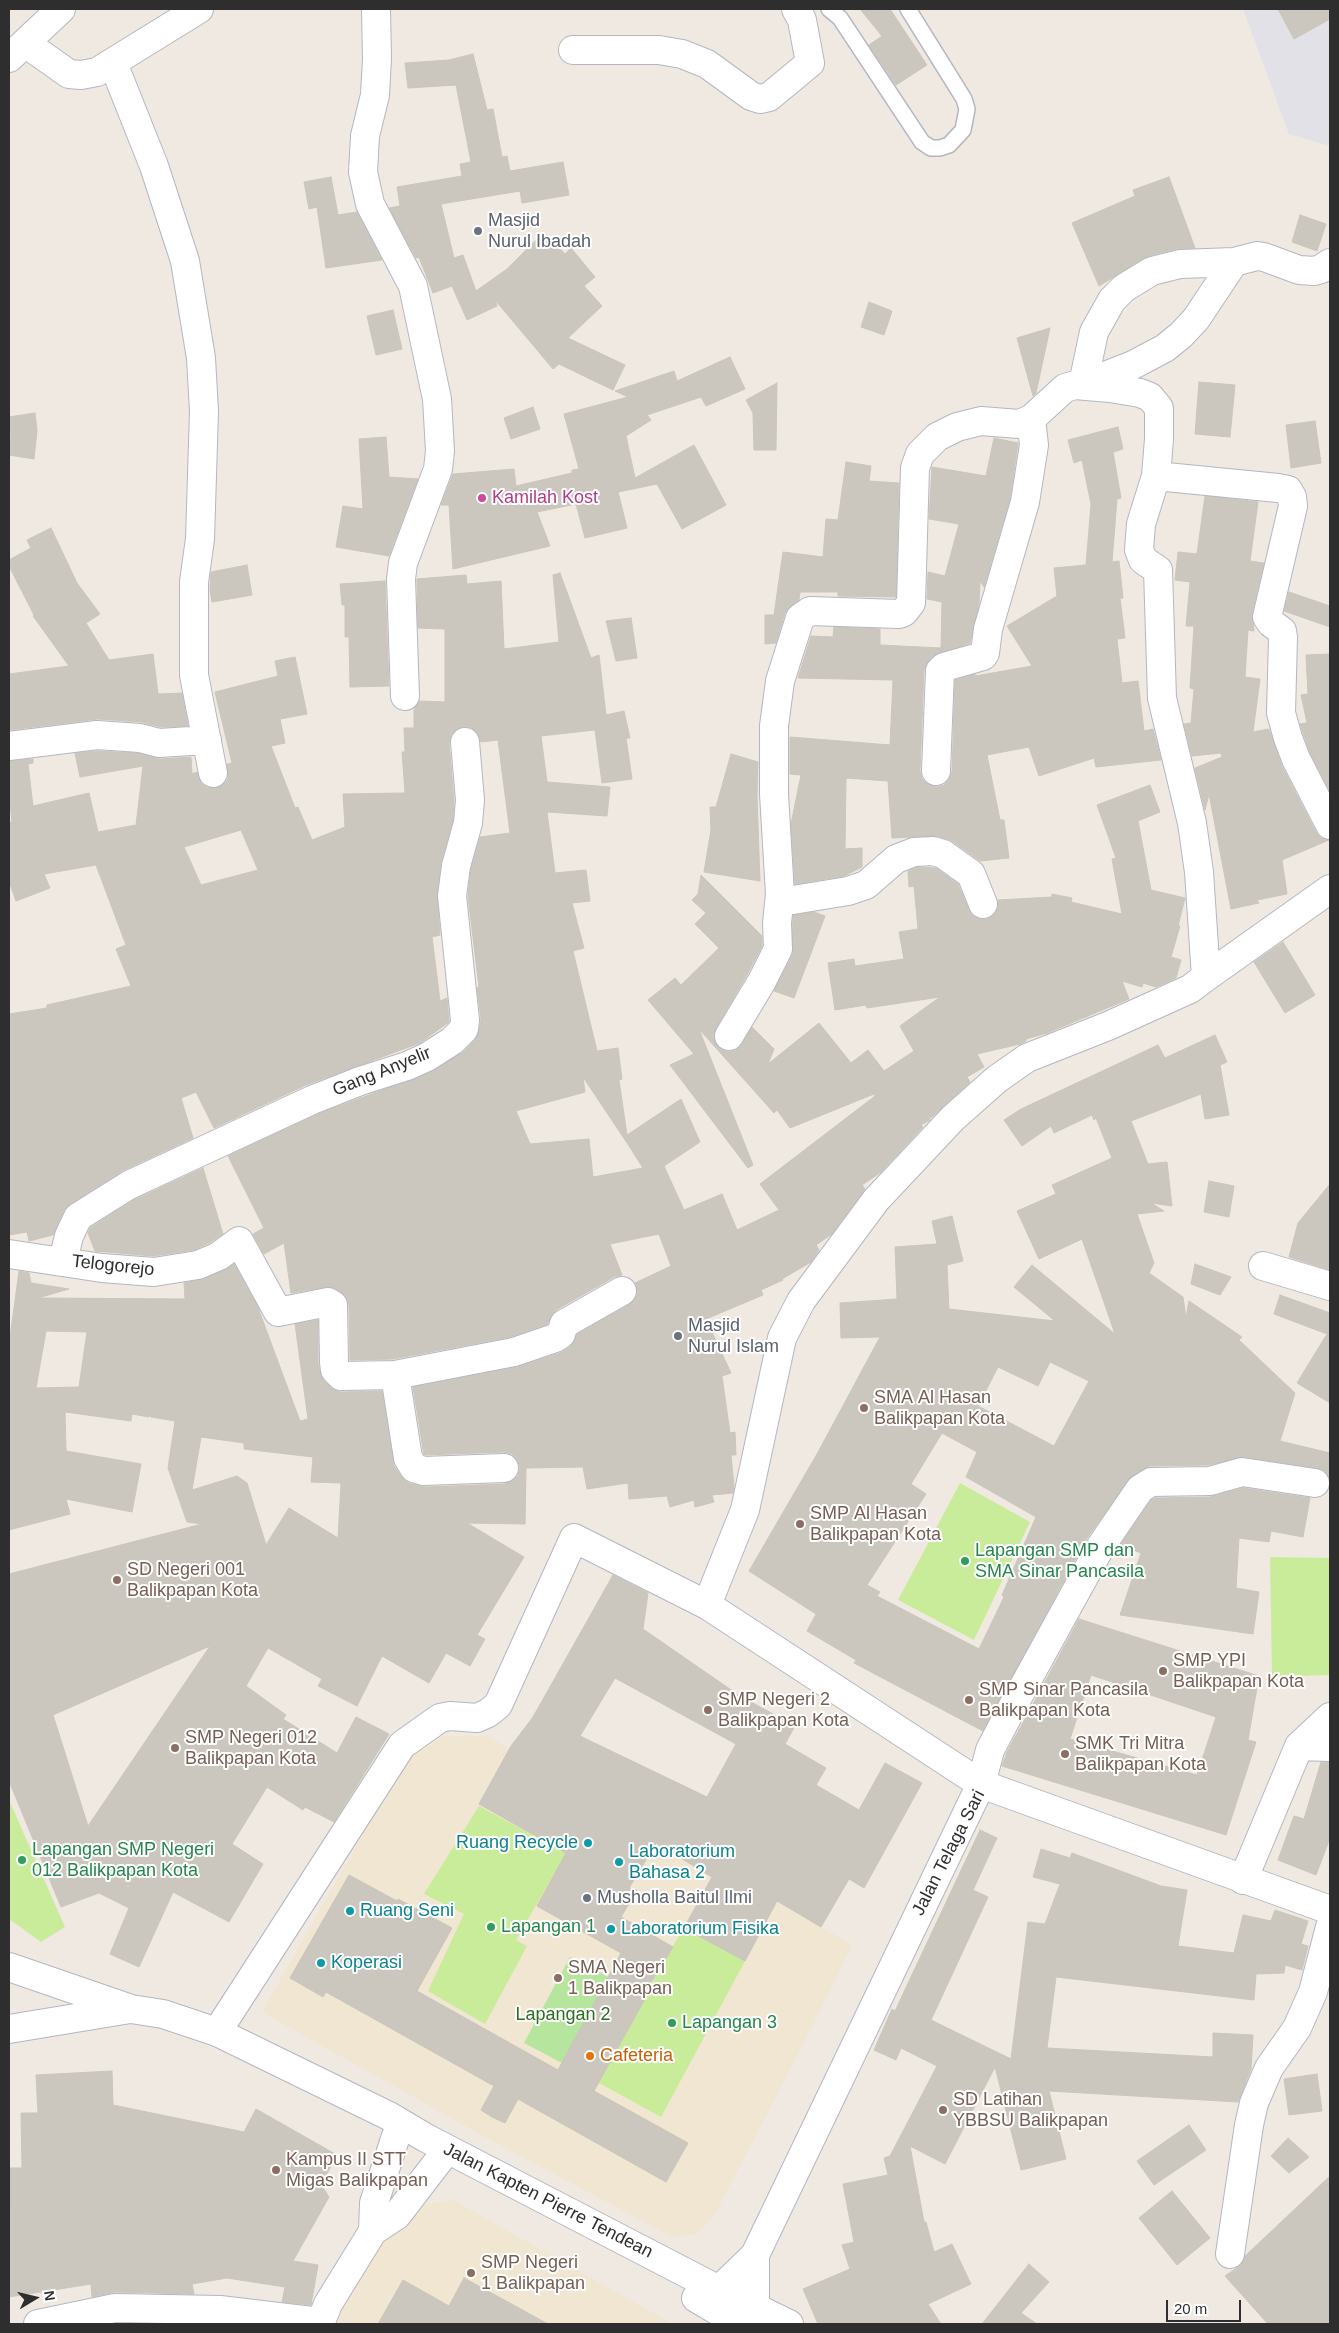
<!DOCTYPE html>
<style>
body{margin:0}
#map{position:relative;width:1339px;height:2333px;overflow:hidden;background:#efe9e1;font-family:Arial,sans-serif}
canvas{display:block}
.frame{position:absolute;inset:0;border:10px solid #2e2e2e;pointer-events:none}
.north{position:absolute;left:10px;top:2273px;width:50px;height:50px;-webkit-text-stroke:4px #fff;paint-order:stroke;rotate:81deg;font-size:14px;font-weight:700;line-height:20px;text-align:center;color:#2e2e2e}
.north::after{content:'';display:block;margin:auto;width:18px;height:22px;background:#2e2e2e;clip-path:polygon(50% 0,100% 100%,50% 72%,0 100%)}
.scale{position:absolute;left:1166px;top:2300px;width:75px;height:22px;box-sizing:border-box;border:2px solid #2e2e2e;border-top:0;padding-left:6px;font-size:15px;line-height:18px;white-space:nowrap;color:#2e2e2e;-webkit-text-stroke:4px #fff;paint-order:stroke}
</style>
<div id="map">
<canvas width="1339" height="2333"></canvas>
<div class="frame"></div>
<div class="north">N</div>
<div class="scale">20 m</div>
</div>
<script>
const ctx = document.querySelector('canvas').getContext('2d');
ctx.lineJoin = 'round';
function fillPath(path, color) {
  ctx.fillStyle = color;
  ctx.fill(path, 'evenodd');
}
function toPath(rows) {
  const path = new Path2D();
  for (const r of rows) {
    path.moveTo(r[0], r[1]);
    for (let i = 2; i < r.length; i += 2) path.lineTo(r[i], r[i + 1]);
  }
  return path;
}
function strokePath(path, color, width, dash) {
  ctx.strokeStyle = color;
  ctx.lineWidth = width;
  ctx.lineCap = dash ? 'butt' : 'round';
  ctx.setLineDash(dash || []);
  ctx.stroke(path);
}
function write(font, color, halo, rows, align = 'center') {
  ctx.font = font + ' Arial,sans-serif';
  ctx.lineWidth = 4;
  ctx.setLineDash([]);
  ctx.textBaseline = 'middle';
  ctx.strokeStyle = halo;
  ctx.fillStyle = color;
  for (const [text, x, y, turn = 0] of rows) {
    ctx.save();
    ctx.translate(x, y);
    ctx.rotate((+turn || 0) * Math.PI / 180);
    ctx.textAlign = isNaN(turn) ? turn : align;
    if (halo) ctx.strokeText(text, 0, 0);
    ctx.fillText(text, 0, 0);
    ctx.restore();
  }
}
const industrial = toPath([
 [1243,9,1330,9,1330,146,1289,134]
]);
const education = toPath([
 [445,1736,487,1736,852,1945,815,2021,713,2218,696,2234,673,2237,485,2137,262,2012,403,1764,425,1747],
 [453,2200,673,2324,338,2324,344,2302,377,2244,398,2220,422,2205]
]);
const green = toPath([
 [570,1957,608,1977,562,2063,524,2043]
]);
const pitch = toPath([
 [960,1483,1030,1522,974,1640,898,1600],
 [1270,1557,1330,1558,1330,1675,1272,1677],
 [9,1800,65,1927,41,1942,9,1919],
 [479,1806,566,1853,516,1940,527,1946,485,2024,428,1991,464,1914,424,1894],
 [684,1928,745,1961,661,2117,599,2083,646,1997,656,1974]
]);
const building = toPath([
 [860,9,890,9,927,65,896,85,869,45,882,36,860,9],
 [1278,9,1330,9,1330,19,1294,39,1278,9],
 [473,54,487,110,493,109,502,157,507,156,510,171,563,162,569,195,522,203,520,191,441,204,454,258,463,255,476,291,507,269,544,232,565,254,571,248,595,277,584,286,602,306,568,338,625,365,613,390,559,364,553,369,495,300,497,306,467,320,452,286,433,293,419,257,416,258,389,208,400,206,397,187,462,176,460,164,471,162,456,85,408,88,405,63,449,60,473,54],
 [331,177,338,215,357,212,382,260,326,268,317,207,309,209,304,182,331,177],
 [1169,177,1195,248,1176,249,1148,256,1099,286,1072,223,1135,196,1133,190,1169,177],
 [1300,215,1326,224,1317,251,1292,242,1300,215],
 [869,302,892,311,884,335,861,327,869,302],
 [393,310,402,349,376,355,367,316,393,310],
 [1050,328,1036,393,1033,396,1017,338,1050,328],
 [730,357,745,389,706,406,701,397,647,415,651,420,626,436,635,478,694,445,726,505,682,529,657,484,618,492,627,528,585,538,576,504,537,512,550,546,453,569,449,505,441,505,453,474,514,469,516,486,572,473,572,470,579,469,564,414,628,397,615,391,674,371,677,381,730,357],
 [1199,382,1235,385,1230,437,1195,434,1199,382],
 [777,383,776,450,754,450,753,413,746,400,777,383],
 [533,407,540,429,511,439,504,418,533,407],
 [35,413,37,431,34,459,9,455,11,435,9,417,35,413],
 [1315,421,1321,463,1291,468,1286,425,1315,421],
 [1118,427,1123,449,1113,452,1121,498,1117,499,1112,562,1119,561,1123,598,1120,598,1125,638,1117,639,1122,683,1138,681,1144,731,1153,729,1161,760,1096,767,1094,758,1039,776,1029,747,987,755,1000,820,1004,820,1009,858,980,861,952,841,937,836,892,838,888,781,846,778,845,849,862,848,862,867,844,876,795,884,791,824,801,775,790,774,790,737,890,745,893,680,798,678,811,636,833,637,834,627,880,629,880,645,941,648,942,602,927,599,928,572,945,576,959,524,929,519,932,467,986,476,994,438,1018,443,1010,499,984,587,980,581,979,605,970,643,933,656,924,670,920,771,922,779,928,784,936,787,944,785,949,779,952,772,955,680,975,674,975,676,1032,666,1007,626,1057,596,1054,568,1086,565,1091,504,1082,460,1074,463,1068,440,1118,427],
 [386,437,389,477,418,479,389,556,336,547,343,506,363,509,359,439,386,437],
 [846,462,871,466,869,481,899,483,896,597,838,596,838,592,800,592,799,600,785,613,776,643,765,644,765,615,774,615,783,552,823,557,826,519,838,520,846,462],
 [1205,496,1258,502,1250,561,1264,563,1252,613,1254,631,1248,630,1245,677,1260,679,1253,732,1269,729,1282,766,1316,832,1321,838,1329,840,1282,860,1287,894,1257,900,1259,903,1231,909,1209,794,1205,810,1195,768,1222,757,1221,753,1192,756,1184,724,1191,723,1194,689,1190,688,1194,626,1186,626,1190,582,1175,580,1178,552,1197,554,1205,496],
 [51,528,77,583,100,614,86,623,109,660,153,654,158,694,182,693,188,726,161,727,141,722,98,719,9,730,9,674,69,666,33,616,34,615,9,566,9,560,31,548,27,540,51,528],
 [247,565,252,595,212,602,210,590,211,572,247,565],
 [560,573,591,658,599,655,606,715,624,711,630,738,626,738,632,779,602,783,595,730,541,736,547,782,610,787,607,816,547,812,555,873,586,870,590,901,572,903,584,948,573,951,597,1051,618,1048,622,1079,619,1080,627,1135,681,1099,700,1142,664,1166,684,1210,722,1194,737,1230,779,1210,760,1184,875,1096,874,1094,790,1128,777,1110,774,1113,699,1029,753,1165,748,1168,670,1065,694,1054,648,1000,675,978,681,985,719,948,695,924,706,913,692,900,698,894,701,875,762,936,762,946,748,973,716,1028,713,1036,716,1044,721,1049,728,1052,736,1050,742,1044,752,1027,774,1049,768,1064,819,1023,851,1063,868,1050,884,1071,914,1051,900,1026,940,997,867,1008,866,1005,835,1010,828,963,854,959,855,966,904,959,899,932,918,929,914,886,909,887,908,871,917,867,936,868,958,884,969,910,973,916,980,919,988,919,995,914,998,907,998,900,1052,897,1052,894,1072,898,1071,902,1122,914,1112,859,1116,858,1097,805,1150,785,1160,812,1138,821,1151,890,1185,898,1178,926,1180,926,1171,957,1181,960,1176,978,1156,987,1143,983,1142,987,1122,981,1129,999,1047,1033,1026,1039,1026,1041,1020,1044,977,1054,984,1067,967,1077,970,1082,931,1118,929,1115,930,1120,921,1125,923,1127,881,1172,862,1185,865,1189,832,1234,816,1245,819,1250,811,1262,782,1279,783,1280,761,1290,763,1295,706,1319,731,1373,722,1376,730,1433,735,1432,736,1455,731,1455,734,1486,733,1493,712,1495,714,1502,695,1507,694,1500,670,1507,667,1496,629,1499,628,1483,587,1489,583,1467,526,1468,525,1524,467,1523,524,1557,477,1635,485,1639,470,1666,446,1653,429,1683,382,1656,357,1706,318,1686,322,1679,268,1648,246,1686,286,1715,283,1719,337,1753,356,1717,389,1734,334,1822,305,1807,303,1810,267,1787,232,1844,263,1864,229,1922,173,1892,139,1967,110,1954,129,1908,99,1893,61,1907,9,1781,9,1574,202,1524,187,1522,168,1468,175,1421,151,1417,150,1414,149,1417,132,1414,131,1421,65,1412,66,1451,141,1464,132,1512,66,1499,70,1514,9,1530,9,1345,19,1271,29,1273,31,1283,69,1289,38,1298,185,1299,184,1283,204,1279,234,1264,257,1305,300,1421,308,1419,295,1324,318,1320,318,1364,324,1381,335,1390,341,1392,382,1391,394,1466,401,1476,409,1483,425,1487,505,1484,512,1481,518,1476,520,1467,517,1460,512,1454,504,1452,424,1455,413,1387,517,1367,560,1353,570,1347,577,1334,630,1304,635,1299,638,1292,635,1283,671,1266,659,1234,610,1244,622,1275,614,1277,556,1310,548,1324,510,1337,393,1359,350,1360,349,1305,346,1297,336,1289,326,1287,291,1293,284,1243,264,1254,253,1234,264,1228,228,1156,318,1114,433,1071,463,1052,475,1040,479,1031,481,1019,477,988,479,987,468,896,471,869,480,837,510,833,498,740,481,742,477,733,472,728,464,726,456,730,451,735,449,743,454,800,453,820,441,862,437,894,440,935,432,937,440,1001,447,998,449,1022,420,1043,306,1085,214,1128,196,1092,181,1098,193,1138,122,1171,70,1204,64,1210,53,1235,29,1241,27,1232,9,1235,9,1014,47,1008,47,1005,131,986,116,949,126,945,96,865,44,874,50,888,16,901,9,881,9,823,12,822,9,792,9,761,33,759,33,763,28,764,33,806,89,793,98,832,136,825,143,766,80,777,75,753,97,751,137,753,160,759,191,757,192,774,197,772,201,783,207,788,216,788,224,784,228,779,227,764,232,763,215,692,278,676,275,661,295,657,307,714,280,719,285,743,271,746,295,808,298,807,312,840,345,827,343,794,405,793,402,752,405,752,404,728,414,728,414,708,419,701,445,702,445,629,418,628,417,579,466,575,467,584,501,581,504,649,559,642,553,575,560,573],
 [241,830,258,870,201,885,184,847,241,830],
 [583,1077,629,1146,643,1168,593,1177,589,1139,530,1144,516,1111,585,1092,583,1077],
 [46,1331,87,1332,79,1387,36,1388,46,1331],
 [201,1437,244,1443,244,1449,313,1457,311,1482,341,1483,338,1538,289,1508,266,1545,247,1483,237,1476,192,1490,201,1437],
 [210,1646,88,1826,53,1715,210,1646],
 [385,581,389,686,350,687,349,637,345,637,345,605,342,605,340,584,385,581],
 [1289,592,1330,606,1330,627,1284,611,1289,592],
 [631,618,637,658,616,661,606,621,631,618],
 [1330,654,1330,791,1310,753,1300,724,1307,723,1301,695,1308,694,1306,655,1330,654],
 [731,754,758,762,757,797,760,881,704,872,711,830,710,807,716,807,731,754],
 [814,912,825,916,794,998,774,991,792,956,793,915,814,912],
 [1283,942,1315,995,1285,1013,1254,962,1283,942],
 [1215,1035,1227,1062,1220,1065,1229,1115,1205,1119,1201,1094,1131,1121,1148,1164,1167,1162,1172,1206,1151,1203,1164,1211,1137,1214,1154,1263,1149,1273,1183,1297,1186,1318,1189,1301,1242,1337,1239,1340,1295,1393,1280,1441,1330,1453,1330,1479,1325,1471,1317,1468,1244,1457,1208,1465,1150,1466,1132,1476,1087,1538,983,1731,854,1663,856,1660,807,1631,816,1614,749,1571,817,1454,880,1337,841,1338,840,1303,897,1299,895,1247,937,1244,932,1221,952,1216,963,1261,947,1265,949,1309,1055,1321,1014,1287,1032,1265,1115,1334,1082,1239,1039,1259,1017,1211,1056,1194,1052,1185,1112,1158,1096,1118,1094,1120,1092,1115,1054,1133,1051,1126,1022,1146,1004,1120,1021,1109,1158,1045,1165,1058,1215,1035],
 [1050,1362,1089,1381,1054,1446,978,1406,998,1367,1038,1386,1050,1362],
 [942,1433,977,1452,966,1477,1036,1517,1002,1595,1004,1597,979,1649,877,1596,880,1592,867,1585,926,1494,911,1484,942,1433],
 [203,1168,223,1234,211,1242,194,1250,153,1256,95,1251,88,1233,90,1228,136,1199,203,1168],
 [1209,1181,1234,1186,1229,1217,1204,1212,1209,1181],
 [1330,1184,1330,1270,1289,1257,1298,1223,1330,1184],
 [1195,1264,1231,1277,1220,1295,1191,1284,1195,1264],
 [1280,1295,1330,1313,1330,1403,1297,1383,1327,1334,1274,1314,1280,1295],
 [1243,1488,1310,1498,1303,1537,1271,1531,1269,1542,1239,1538,1236,1588,1259,1592,1253,1634,1120,1615,1141,1553,1120,1545,1151,1500,1156,1498,1210,1497,1243,1488],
 [613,1575,648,1593,643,1629,740,1696,795,1726,785,1744,826,1768,816,1785,859,1810,885,1763,922,1783,864,1888,849,1879,821,1927,777,1901,745,1961,684,1928,712,1877,656,1843,629,1888,637,1890,621,1917,673,1947,643,1995,646,1997,594,2091,688,2143,666,2182,518,2099,505,2123,492,2117,481,2110,494,2086,326,1992,323,1997,290,1978,349,1875,397,1901,398,1899,452,1928,417,1991,558,2070,621,1953,537,1906,566,1853,479,1804,511,1746,533,1717,613,1575],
 [615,1678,736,1744,707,1797,580,1736,615,1678],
 [1079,1619,1259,1676,1248,1740,1256,1742,1226,1835,1002,1766,1007,1752,1079,1619],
 [1091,1675,1216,1717,1197,1775,1070,1739,1091,1675],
 [1321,1762,1330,1763,1330,1838,1316,1875,1278,1860,1294,1816,1304,1819,1321,1762],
 [980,1830,997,1838,973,1890,988,1897,931,2020,1011,2059,1028,1922,1045,1924,1060,1884,1033,1877,1041,1849,1070,1858,1072,1853,1161,1886,1187,1890,1178,1946,1234,1953,1243,1915,1271,1921,1275,1910,1308,1921,1301,1944,1308,1946,1302,1970,1285,1965,1284,1973,1256,1974,1254,2000,1056,1977,1047,2048,1213,2057,1213,2033,1253,2035,1251,2069,1238,2102,1049,2091,1066,2159,1021,2170,995,2067,945,2164,910,2146,924,2222,926,2222,934,2252,952,2244,971,2284,928,2304,941,2324,818,2324,803,2289,850,2269,842,2245,854,2242,843,2184,888,2175,884,2158,890,2156,937,2066,901,2048,896,2060,874,2050,892,2009,895,2011,980,1830],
 [112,2071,113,2105,244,2132,256,2109,337,2155,321,2185,329,2197,293,2261,318,2265,311,2305,282,2302,285,2287,227,2278,192,2284,194,2294,115,2292,92,2297,91,2284,9,2297,10,2168,22,2168,21,2113,38,2113,36,2075,112,2071],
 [1317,2074,1322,2111,1289,2115,1284,2079,1317,2074],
 [1189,2125,1206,2150,1154,2185,1137,2161,1189,2125],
 [1288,2138,1309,2157,1289,2173,1271,2156,1288,2138],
 [1330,2176,1330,2324,1268,2324,1225,2276,1242,2264,1245,2256,1330,2176],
 [1172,2191,1210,2238,1177,2265,1139,2218,1172,2191],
 [1029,2264,1049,2282,1021,2313,1037,2324,982,2324,1029,2264],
 [464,2278,548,2324,378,2324,403,2280,449,2306,464,2278]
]);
const lane = toPath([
 [829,9,840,18,922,142,931,148,940,148,949,145,963,130,967,109,964,99,908,9]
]);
const street = toPath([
 [376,9,377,59,375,95,365,136,363,172,370,204,413,286,437,399,440,451,438,469,403,563,401,579,405,696],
 [25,43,69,74,81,75,97,72,199,9],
 [573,50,659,50,682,54,707,64,751,96,760,99,769,97,810,63,802,20,796,9],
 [9,58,61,9],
 [113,63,154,166,185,261,201,358,204,411,200,539,194,582,194,675,213,773],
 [1087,383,1133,365,1165,348,1181,335,1196,319,1234,262,1257,256,1264,257,1299,270,1314,271,1321,269,1330,263],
 [1083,384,1094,332,1112,300,1124,288,1152,271,1180,264,1234,262],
 [1156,476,1278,488,1288,490,1292,497,1293,506,1267,617,1271,623,1282,631,1283,637,1281,713,1288,738,1296,759,1330,825],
 [9,746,97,735,140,738,159,743,207,740],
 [936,771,940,671,944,667,983,656,985,653,988,629,1025,502,1034,445,1031,419],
 [780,894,785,899,793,900,848,891,866,885,896,859,914,852,933,851,943,854,971,874,983,904],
 [1206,977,1330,889],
 [9,1254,102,1268,154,1272,198,1265,219,1256,239,1241,278,1312,328,1302,333,1305,334,1362,335,1370,341,1376,395,1375,514,1352,555,1338,561,1334,564,1324,622,1291],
 [63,1261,69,1236,78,1217,129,1185,312,1100,360,1081,407,1066,427,1057,452,1041,464,1029,465,1020,452,896,456,866,468,823,470,800,465,742],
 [1263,1266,1330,1286],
 [395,1375,408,1458,414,1468,424,1471,504,1468],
 [707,1605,745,1510,782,1338,801,1301,876,1200,953,1118,997,1079,1027,1058,1108,1026,1190,989,1206,977,1199,872,1192,823,1162,698,1158,570,1143,560,1139,550,1141,524,1156,476,1159,439,1159,408,1150,397,1140,393,1110,388,1075,385,1065,388,1031,419,1019,424,981,421,957,427,937,437,920,454,915,468,911,603,904,612,899,614,810,611,800,618,780,681,774,726,774,794,780,894,777,923,778,949,762,981,729,1036],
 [1299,1746,1330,1717],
 [1243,1880,1299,1746,1330,1747],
 [217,2032,402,1745,440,1718,450,1716,477,1718,488,1713,498,1705,574,1538,707,1605,981,1784,990,1750,1014,1704,1101,1546,1140,1489,1151,1482,1210,1481,1242,1472,1315,1483],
 [396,2136,374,2203,373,2231,397,2215,440,2159],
 [1230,2254,1249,2125,1254,2103,1269,2068,1297,2028,1313,1992,1330,1927],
 [755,2255,755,2309],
 [719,2290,755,2255,981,1784,1330,1910],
 [38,2324,115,2308,220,2310,320,2322],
 [320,2324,328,2304,373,2231]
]);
const secondary = toPath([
 [9,1967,131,2009,163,2014,217,2032,389,2116,426,2138,719,2290,789,2324],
 [9,2029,130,2009],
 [696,2298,740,2324]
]);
const markers = [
 [478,231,5,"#6b7280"],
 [482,498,5,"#d1479c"],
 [678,1336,5,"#6b7280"],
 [864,1408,5,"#8d6e63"],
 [800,1524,5,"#8d6e63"],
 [965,1561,5,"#2e9e5b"],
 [117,1580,5,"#8d6e63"],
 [1163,1671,5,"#8d6e63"],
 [969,1700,5,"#8d6e63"],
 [708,1710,5,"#8d6e63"],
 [175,1748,5,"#8d6e63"],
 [1065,1754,5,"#8d6e63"],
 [588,1843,5,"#0f9aa8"],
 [22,1860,5,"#2e9e5b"],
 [619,1862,5,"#0f9aa8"],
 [587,1898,5,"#6b7280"],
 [350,1911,5,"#0f9aa8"],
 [491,1927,5,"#2e9e5b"],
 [611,1929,5,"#0f9aa8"],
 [321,1963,5,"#0f9aa8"],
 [558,1978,5,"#8d6e63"],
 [672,2023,5,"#2e9e5b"],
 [590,2056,5,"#e8710a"],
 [943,2110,5,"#8d6e63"],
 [276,2170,5,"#8d6e63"],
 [471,2273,5,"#8d6e63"]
];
const worshipNames = [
 ["Masjid",488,221],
 ["Nurul Ibadah",488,242],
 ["Masjid",688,1326],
 ["Nurul Islam",688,1347],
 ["Musholla Baitul Ilmi",597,1898]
];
const hotelNames = [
 ["Kamilah Kost",492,498]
];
const streetNames = [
 ["Gang Anyelir",382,1072,-22],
 ["Telogorejo",113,1266,6],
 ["Jalan Telaga Sari",949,1853,-63],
 ["Jalan Kapten Pierre Tendean",548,2201,27]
];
const educationNames = [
 ["SMA Al Hasan",874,1398],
 ["Balikpapan Kota",874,1419],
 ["SMP Al Hasan",810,1514],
 ["Balikpapan Kota",810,1535],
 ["SD Negeri 001",127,1570],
 ["Balikpapan Kota",127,1591],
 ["SMP YPI",1173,1661],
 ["Balikpapan Kota",1173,1682],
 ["SMP Sinar Pancasila",979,1690],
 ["Balikpapan Kota",979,1711],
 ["SMP Negeri 2",718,1700],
 ["Balikpapan Kota",718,1721],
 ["SMP Negeri 012",185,1738],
 ["Balikpapan Kota",185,1759],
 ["SMK Tri Mitra",1075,1744],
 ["Balikpapan Kota",1075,1765],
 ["SMA Negeri",568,1968],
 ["1 Balikpapan",568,1989],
 ["SD Latihan",953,2100],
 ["YBBSU Balikpapan",953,2121],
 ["Kampus II STT",286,2160],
 ["Migas Balikpapan",286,2181],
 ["SMP Negeri",481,2263],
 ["1 Balikpapan",481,2284]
];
const leisureNames = [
 ["Lapangan SMP dan",975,1551],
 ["SMA Sinar Pancasila",975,1572],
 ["Lapangan SMP Negeri",32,1850],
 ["012 Balikpapan Kota",32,1871],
 ["Lapangan 1",501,1927],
 ["Lapangan 3",682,2023]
];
const cultureNames = [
 ["Ruang Recycle",578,1843,"right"],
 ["Laboratorium",629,1852],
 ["Bahasa 2",629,1873],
 ["Ruang Seni",360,1911],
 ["Laboratorium Fisika",621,1929],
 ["Koperasi",331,1963]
];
const parkNames = [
 ["Lapangan 2",563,2015]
];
const foodNames = [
 ["Cafeteria",600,2056]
];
fillPath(industrial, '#e3e1e8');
fillPath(education, '#f0e6d1');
fillPath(green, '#b6e59e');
fillPath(pitch, '#c9ec9a');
fillPath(building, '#cbc7bf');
strokePath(building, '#cbc5ba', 1);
strokePath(lane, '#b4b7c1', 18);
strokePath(street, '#b4b7c1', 30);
strokePath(secondary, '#b4b7c1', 30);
strokePath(lane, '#fff', 15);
strokePath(street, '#fff', 28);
strokePath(secondary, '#fff', 28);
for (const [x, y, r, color] of markers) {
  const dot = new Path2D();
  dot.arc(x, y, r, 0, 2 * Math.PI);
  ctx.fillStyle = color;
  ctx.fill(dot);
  strokePath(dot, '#fff', 2);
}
write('18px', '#5b616d', '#fff', worshipNames, 'left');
write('18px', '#b23c85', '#fff', hotelNames, 'left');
write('18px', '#2e2e2e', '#fff', streetNames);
write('18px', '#785e54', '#fff', educationNames, 'left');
write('18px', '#27864d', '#fff', leisureNames, 'left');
write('18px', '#0d838f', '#fff', cultureNames, 'left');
write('18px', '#2c6e1b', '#fff', parkNames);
write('18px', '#c56008', '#fff', foodNames, 'left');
</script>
